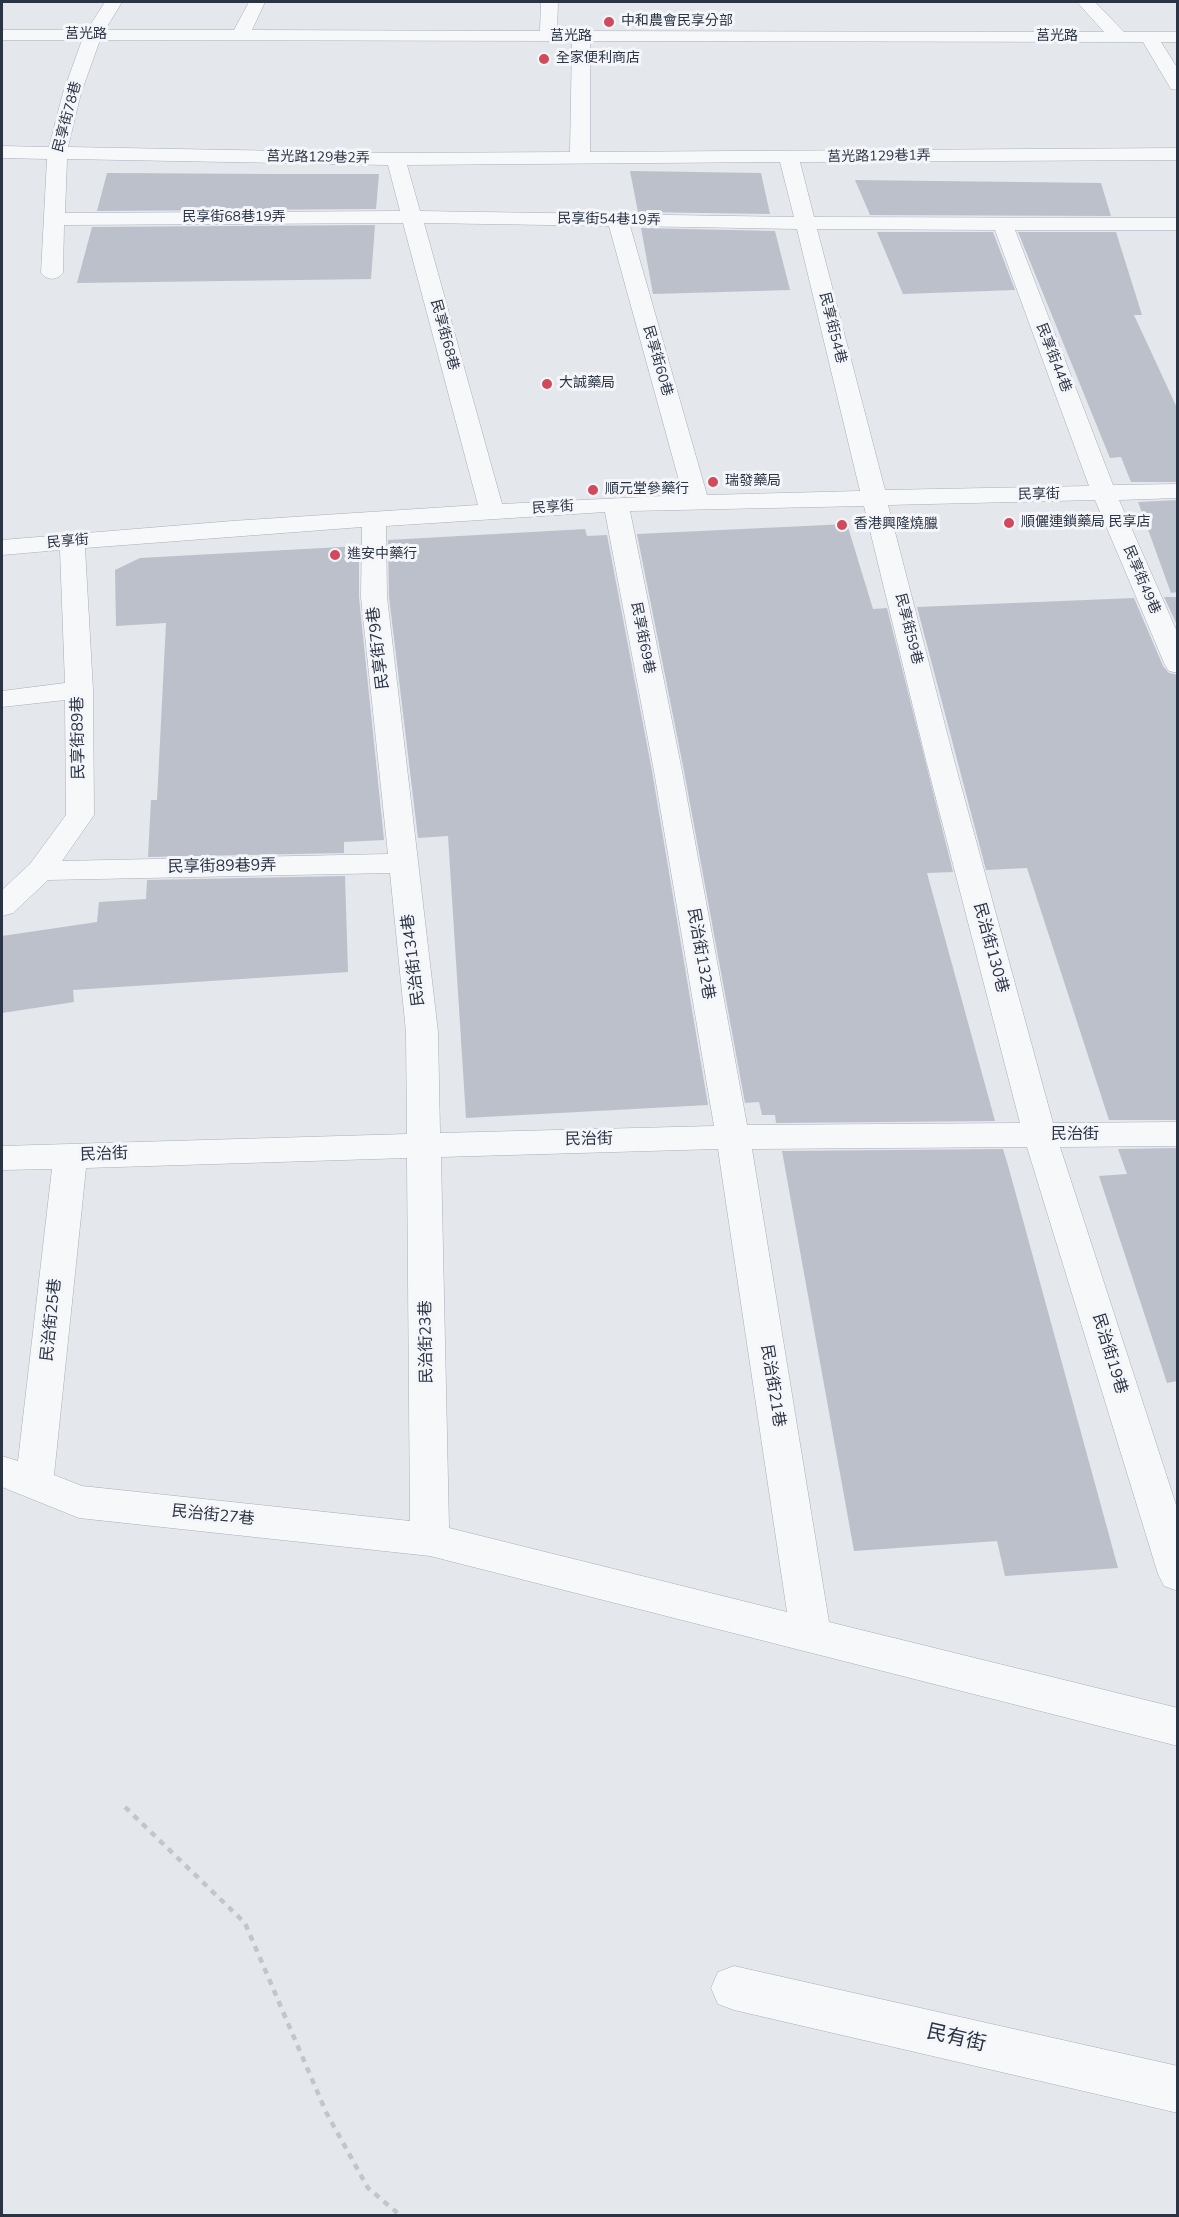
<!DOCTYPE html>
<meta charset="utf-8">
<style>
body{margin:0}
#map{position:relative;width:1179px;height:2217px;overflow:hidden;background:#e4e7ec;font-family:"Nunito Sans",sans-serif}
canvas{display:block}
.frame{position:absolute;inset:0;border:3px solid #2b3445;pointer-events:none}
</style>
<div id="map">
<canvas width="1179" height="2217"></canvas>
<div class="frame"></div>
</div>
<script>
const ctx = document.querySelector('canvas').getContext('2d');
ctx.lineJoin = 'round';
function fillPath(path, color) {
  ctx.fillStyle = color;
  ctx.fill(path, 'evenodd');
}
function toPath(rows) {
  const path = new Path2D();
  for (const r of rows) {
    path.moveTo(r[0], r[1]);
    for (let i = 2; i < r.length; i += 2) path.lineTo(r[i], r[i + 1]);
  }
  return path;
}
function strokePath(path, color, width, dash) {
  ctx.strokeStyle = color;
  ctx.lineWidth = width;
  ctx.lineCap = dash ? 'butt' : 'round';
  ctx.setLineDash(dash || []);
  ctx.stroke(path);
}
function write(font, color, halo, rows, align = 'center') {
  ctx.font = font + ' "Nunito Sans","Noto Sans TC",sans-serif';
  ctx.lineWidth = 6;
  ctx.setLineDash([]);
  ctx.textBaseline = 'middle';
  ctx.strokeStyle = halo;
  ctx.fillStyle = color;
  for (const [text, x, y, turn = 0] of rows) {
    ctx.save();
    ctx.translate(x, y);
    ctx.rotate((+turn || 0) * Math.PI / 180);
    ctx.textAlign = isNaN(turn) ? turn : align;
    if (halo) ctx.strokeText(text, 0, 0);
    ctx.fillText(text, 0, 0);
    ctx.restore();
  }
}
const building = toPath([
 [630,171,761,173,770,214,638,212],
 [107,173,271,174,379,174,376,209,97,211],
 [855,180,1101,183,1111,216,870,215],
 [375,225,371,279,77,283,92,227],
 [641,228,775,231,790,290,653,294],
 [877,232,993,232,1015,290,903,294],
 [1018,232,1116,232,1142,315,1134,315,1178,410,1178,482,1131,482,1121,457,1110,458],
 [1178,500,1178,592,1171,593,1138,502],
 [847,524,873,609,887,608,953,872,927,873,995,1121,776,1123,775,1115,762,1115,759,1102,745,1103,684,771,637,534],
 [585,529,587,536,607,535,652,771,708,1105,466,1118,448,836,418,838,389,597,388,540],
 [359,546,359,597,384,840,344,842,344,853,148,857,151,800,157,800,166,623,116,626,115,570,140,558],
 [1164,597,1178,597,1178,627],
 [1134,598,1163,666,1169,673,1178,675,1178,1120,1109,1120,1027,868,986,870,917,607],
 [345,876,348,972,73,990,74,1002,2,1013,2,936,97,922,99,902,146,899,147,880],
 [1178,1148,1178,1381,1167,1383,1099,1176,1127,1174,1118,1149],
 [1003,1149,1009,1169,1118,1568,1005,1576,997,1541,854,1551,782,1151]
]);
const path = toPath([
 [125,1807,245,1923,326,2112,368,2188,401,2216]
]);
const minor = toPath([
 [105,2,122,2,105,30,234,30,249,2,265,2,252,30,540,31,541,2,558,2,557,31,1104,32,1077,2,1095,2,1124,32,1178,32,1178,42,1161,42,1178,69,1178,90,1171,89,1143,42,590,41,590,152,1178,148,1178,160,800,162,814,217,1178,218,1178,230,1015,230,1113,485,1178,484,1178,498,1119,500,1178,634,1178,673,1169,671,1165,665,1095,500,888,505,954,760,1053,1123,1178,1122,1178,1146,1060,1147,1178,1511,1178,1591,1164,1586,1158,1574,1027,1147,752,1149,829,1622,1178,1708,1178,1746,430,1556,79,1518,2,1487,2,1456,18,1461,52,1169,2,1170,2,1146,407,1134,406,1032,390,873,48,880,13,913,2,916,2,890,30,864,66,815,65,700,2,707,2,691,65,683,60,550,2,555,2,540,232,521,478,505,403,223,64,225,63,273,59,277,52,279,45,277,41,273,47,159,2,158,2,146,49,147,63,93,82,40,2,40,2,30,87,30,105,2],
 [100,40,572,41,570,152,396,153,68,147,81,93,100,40],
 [67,159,388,165,400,211,65,213,67,159],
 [780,162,794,217,420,211,407,165,780,162],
 [424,223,609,226,683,495,502,504,424,223],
 [630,226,797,229,860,491,707,495,630,226],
 [817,229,995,230,1089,486,885,490,817,229],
 [864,506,926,760,1020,1123,747,1125,682,771,630,511,864,506],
 [605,512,654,771,714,1126,440,1133,438,1032,387,597,386,526,605,512],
 [362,527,361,597,388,854,62,861,94,815,93,690,85,548,362,527],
 [718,1149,787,1612,449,1528,441,1157,718,1149],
 [407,1158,410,1521,82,1486,54,1475,86,1168,407,1158],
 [734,1966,1178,2066,1178,2113,734,2010,718,2004,711,1988,718,1972,734,1966]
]);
const markers = [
 [609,22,6,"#d1495b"],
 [544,59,6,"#d1495b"],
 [547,384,6,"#d1495b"],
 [713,482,6,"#d1495b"],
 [593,490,6,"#d1495b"],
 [1009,523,6,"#d1495b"],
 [842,525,6,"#d1495b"],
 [335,555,6,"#d1495b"]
];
const farPoinames = [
 ["中和農會民享分部",621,22],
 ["全家便利商店",556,59],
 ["大誠藥局",559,384],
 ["瑞發藥局",725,482],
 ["順元堂參藥行",605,490],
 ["順儷連鎖藥局 民享店",1021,523],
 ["香港興隆燒臘",854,525],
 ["進安中藥行",347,555]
];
const farStreetnames = [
 ["莒光路",86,35],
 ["莒光路",571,37],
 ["莒光路",1057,37],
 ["民享街78巷",68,117,-75],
 ["莒光路129巷1弄",879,157,-1],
 ["莒光路129巷2弄",318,158,1],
 ["民享街68巷19弄",234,218],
 ["民享街54巷19弄",609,220,1],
 ["民享街54巷",832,328,76],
 ["民享街68巷",444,335,75],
 ["民享街44巷",1053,358,69],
 ["民享街60巷",657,361,74],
 ["民享街",1039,495,-1],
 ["民享街",553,508,-4],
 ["民享街",68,542,-5],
 ["民享街49巷",1141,580,67],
 ["民享街59巷",908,629,76],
 ["民享街69巷",642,638,79]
];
const streetNames = [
 ["民享街79巷",379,648,-97],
 ["民享街89巷",79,738,-91],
 ["民享街89巷9弄",222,867,-1],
 ["民治街130巷",990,948,75],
 ["民治街132巷",700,954,80],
 ["民治街134巷",414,960,-97],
 ["民治街",1075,1135],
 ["民治街",589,1140,-1],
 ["民治街",104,1155,-2],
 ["民治街25巷",52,1320,-84],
 ["民治街23巷",427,1342,-91],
 ["民治街19巷",1109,1354,73],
 ["民治街21巷",772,1386,81],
 ["民治街27巷",213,1516,6]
];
const nearStreetnames = [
 ["民有街",956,2039,13]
];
fillPath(building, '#bbc0ca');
strokePath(minor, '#a9aeb7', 1);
strokePath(path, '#c2c5cb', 4.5, [6, 6]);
fillPath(minor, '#f7f8fa');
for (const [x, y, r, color] of markers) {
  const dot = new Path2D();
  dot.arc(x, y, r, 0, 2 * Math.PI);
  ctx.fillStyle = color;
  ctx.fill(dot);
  strokePath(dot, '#f4f6f9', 2);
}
write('14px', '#2b3445', '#f4f6f9', farPoinames, 'left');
write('14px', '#2b3445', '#f4f6f9', farStreetnames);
write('16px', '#2b3445', '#f4f6f9', streetNames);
write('20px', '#2b3445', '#f4f6f9', nearStreetnames);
</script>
